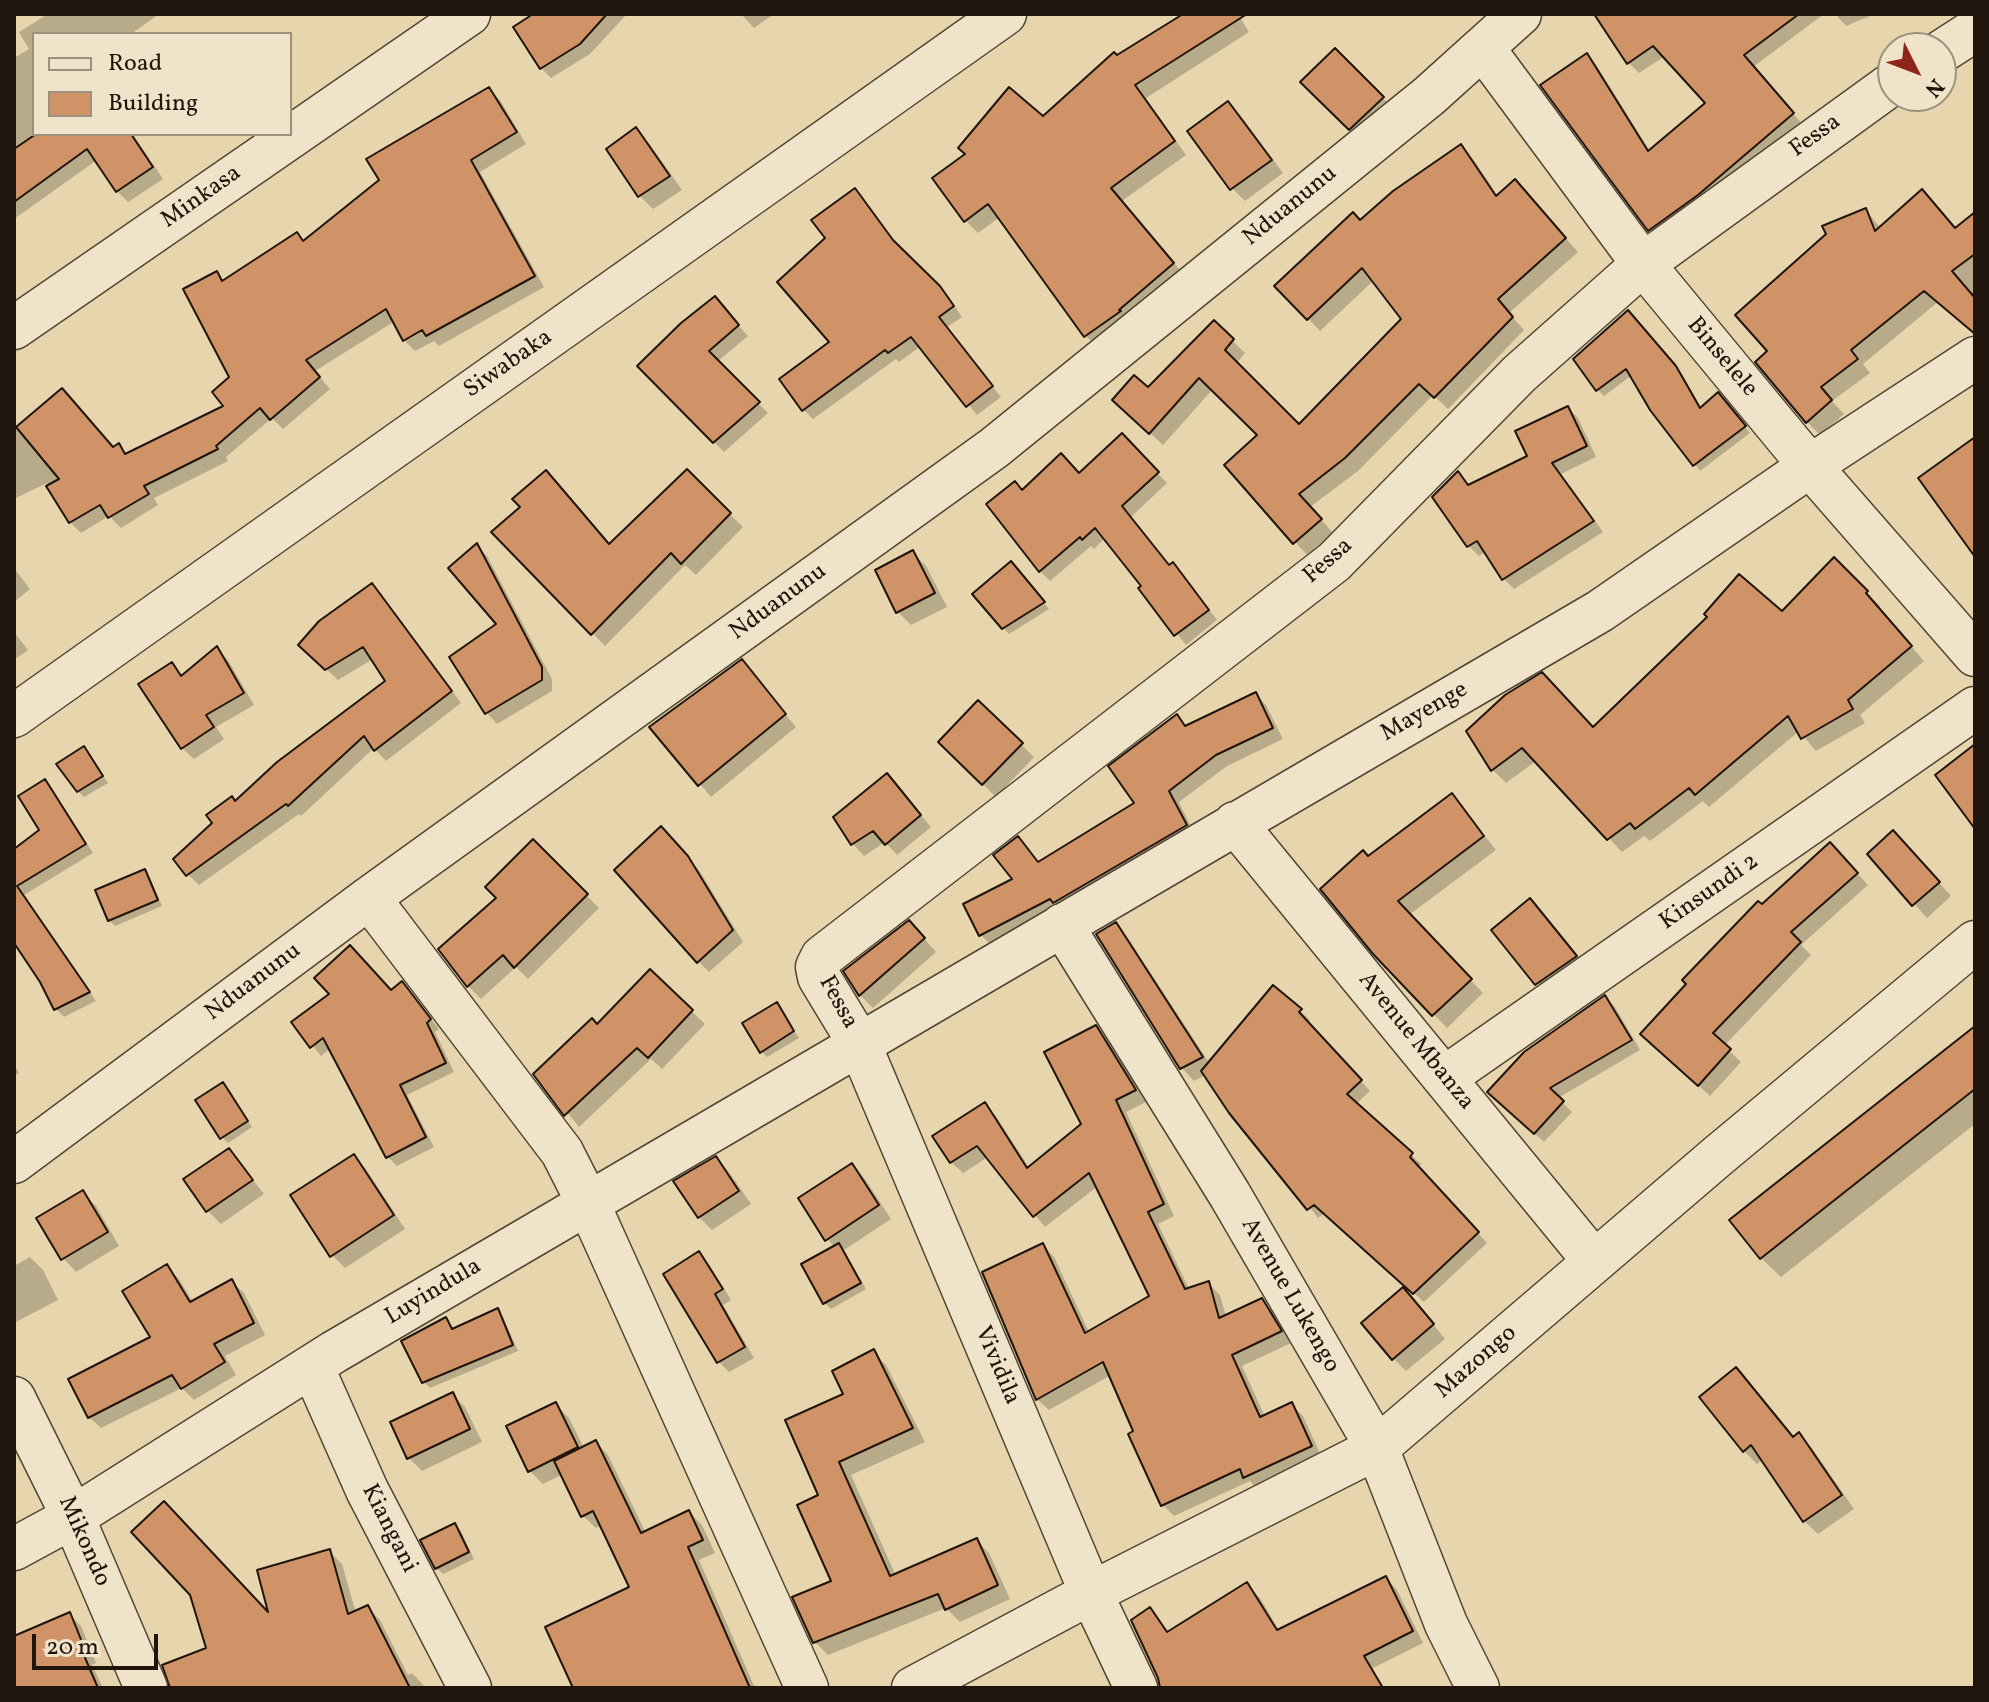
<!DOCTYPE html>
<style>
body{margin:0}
#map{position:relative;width:1989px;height:1702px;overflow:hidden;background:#e7d6ad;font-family:Vollkorn,serif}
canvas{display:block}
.frame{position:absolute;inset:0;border:16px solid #1f150c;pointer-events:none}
.legend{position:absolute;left:32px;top:32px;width:260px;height:104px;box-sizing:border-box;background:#efe4ca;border:2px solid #9c917e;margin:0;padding:10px 14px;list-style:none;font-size:24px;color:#1f150c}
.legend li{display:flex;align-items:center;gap:16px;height:40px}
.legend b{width:40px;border:2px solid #9c917e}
.north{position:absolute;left:1877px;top:32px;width:80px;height:80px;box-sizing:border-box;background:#efe4ca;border:2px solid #9c917e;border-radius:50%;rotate:132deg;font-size:22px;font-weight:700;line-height:32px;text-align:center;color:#1f150c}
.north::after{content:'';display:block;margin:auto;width:28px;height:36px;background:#8f2418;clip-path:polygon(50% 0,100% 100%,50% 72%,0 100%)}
.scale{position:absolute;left:32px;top:1634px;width:126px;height:36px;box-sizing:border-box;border:4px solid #1f150c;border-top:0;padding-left:10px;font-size:24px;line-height:28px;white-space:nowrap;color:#1f150c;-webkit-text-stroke:6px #efe4ca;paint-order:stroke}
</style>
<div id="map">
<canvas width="1989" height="1702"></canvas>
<div class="frame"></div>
<ul class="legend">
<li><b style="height:10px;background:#efe4ca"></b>Road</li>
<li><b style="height:22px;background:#d09267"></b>Building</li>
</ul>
<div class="north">N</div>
<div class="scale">20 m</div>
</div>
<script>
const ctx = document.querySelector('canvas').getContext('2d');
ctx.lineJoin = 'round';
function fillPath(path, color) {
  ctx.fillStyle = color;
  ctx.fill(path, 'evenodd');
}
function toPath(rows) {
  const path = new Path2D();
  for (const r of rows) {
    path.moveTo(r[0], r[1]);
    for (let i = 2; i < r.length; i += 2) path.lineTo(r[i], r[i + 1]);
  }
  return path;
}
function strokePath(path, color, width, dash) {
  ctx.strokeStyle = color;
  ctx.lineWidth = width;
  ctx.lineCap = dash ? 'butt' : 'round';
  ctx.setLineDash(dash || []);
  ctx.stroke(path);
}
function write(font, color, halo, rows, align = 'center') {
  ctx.font = font + ' Vollkorn,serif';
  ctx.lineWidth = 8;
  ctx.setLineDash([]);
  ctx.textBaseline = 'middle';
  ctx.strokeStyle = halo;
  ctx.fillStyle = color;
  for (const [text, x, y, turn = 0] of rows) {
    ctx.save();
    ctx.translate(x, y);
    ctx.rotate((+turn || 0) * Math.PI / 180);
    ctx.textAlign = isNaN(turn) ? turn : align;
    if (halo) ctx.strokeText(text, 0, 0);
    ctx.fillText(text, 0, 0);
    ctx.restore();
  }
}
const shadow = toPath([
 [48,14,159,14,131,34,34,34,34,134,133,134,163,179,128,202,117,191,97,160,14,219,14,58,29,49,19,32],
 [537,14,627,14,590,54,551,78,541,68],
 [741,14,774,14,754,28],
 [1186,14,1238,14,1249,32,1146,98,1186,155,1122,201,1185,276,1098,348,1086,336,1000,217,978,233,966,221,935,178,1043,118,1117,58],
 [1613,14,1824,14,1753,67,1803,125,1661,240,1650,229,1587,55,1597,66,1650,151,1708,103,1665,56,1639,73,1628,62],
 [1835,14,1875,14,1846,26],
 [1335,51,1396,111,1363,142,1303,82],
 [489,89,500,100,526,144,480,172,544,287,439,346,434,341,415,351,404,340,395,321,315,371,330,389,283,429,272,418,226,457,228,461,154,498,158,505,121,528,109,516,81,533,70,522,47,483,14,499,14,431,62,390,113,449,119,446,127,455,226,406,231,377,216,273,224,282,304,243],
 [1228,103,1241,116,1283,173,1245,201,1232,188],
 [636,130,649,143,682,190,653,209,640,196,608,149],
 [1460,147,1473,159,1498,196,1527,194,1578,252,1509,313,1524,330,1448,409,1433,395,1358,471,1310,507,1333,533,1307,555,1227,465,1260,436,1213,389,1163,445,1127,412,1214,323,1245,353,1236,364,1300,427,1404,319,1374,280,1320,331,1277,286],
 [855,191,902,252,949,298,962,317,947,327,1001,397,977,415,921,346,899,362,896,359,813,419,803,409,832,342,828,239],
 [1922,192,1956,229,1975,215,1975,335,1938,302,1863,364,1870,373,1832,401,1844,414,1820,435,1807,422,1770,351,1866,211,1881,228],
 [724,309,748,336,717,362,768,413,724,452,640,367],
 [1634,318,1682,374,1702,409,1724,401,1750,433,1700,471,1632,375,1604,396,1598,390],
 [1568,408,1578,418,1596,457,1561,474,1603,532,1514,589,1504,579,1486,552,1479,556,1469,546,1458,473,1470,487,1529,457],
 [1122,436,1167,483,1131,517,1170,567,1173,565,1183,575,1217,620,1186,645,1141,589,1144,586,1105,538,1094,549,1091,546,1050,581,1040,571,1023,492,1079,475],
 [687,472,743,527,696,575,685,565,605,646,494,532,523,507,610,546],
 [477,546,487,556,552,679,552,691,497,724,487,713,451,657,498,625],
 [913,553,926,566,947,607,911,625,898,612],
 [1834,560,1880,606,1878,608,1924,661,1860,715,1865,723,1816,751,1799,731,1709,807,1703,801,1650,841,1644,836,1622,852,1536,761,1506,783,1493,770,1469,731,1594,729,1782,614],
 [14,568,30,589,14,602],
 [1016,570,1049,609,1009,634,1003,628],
 [372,586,383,597,461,703,386,761,374,748,301,816,299,814,199,885,188,874,236,803,388,682,373,659,338,680,312,656],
 [14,632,28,650,14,660],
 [217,649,228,660,254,705,216,727,224,739,194,759,182,748,172,664,184,677],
 [749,671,796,727,711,797,652,727],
 [1255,694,1266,705,1283,739,1227,766,1179,802,1196,837,992,946,981,935,1015,880,1018,838,1040,863,1137,804,1177,716,1187,727],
 [978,702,1034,757,996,797,940,742],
 [84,748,108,783,84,797,78,791],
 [887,775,931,827,897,855,885,842,864,856,853,844,835,817],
 [45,781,53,790,93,853,24,895,96,1001,64,1017,56,1009,14,922,14,851,42,830],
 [1452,795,1496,850,1409,915,1483,993,1447,1028,1375,952,1369,858],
 [672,840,699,870,743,942,709,972,698,961],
 [533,842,599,908,528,979,516,967,481,999,468,986,499,898],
 [1906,846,1951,896,1927,918,1869,854],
 [1841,856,1868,885,1801,945,1811,955,1724,1046,1741,1062,1710,1096,1655,1045,1762,907],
 [144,872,150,878,162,906,115,926,109,920],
 [1543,914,1589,970,1550,997,1493,931],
 [1115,925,1128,938,1210,1064,1273,988,1300,1011,1310,1020,1308,1023,1370,1091,1356,1104,1421,1164,1418,1168,1487,1243,1424,1302,1325,1213,1318,1218,1206,1075,1194,1081,1181,1067],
 [922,936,936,952,873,1008,860,995,846,971],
 [650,971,705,1024,662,1069,651,1059,579,1127,536,1074,597,1026],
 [391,992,410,992,439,1029,435,1032,454,1072,407,1095,434,1147,397,1166,388,1157,331,1048,321,1056,294,1023],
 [1605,997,1615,1007,1640,1050,1558,1098,1572,1112,1544,1142,1500,1102],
 [776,1004,799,1038,767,1057,761,1051],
 [1096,1027,1107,1039,1146,1102,1126,1112,1174,1216,1158,1224,1189,1289,1209,1284,1220,1295,1226,1317,1262,1301,1273,1312,1291,1343,1242,1366,1265,1417,1292,1405,1303,1416,1322,1458,1256,1488,1250,1481,1174,1516,1163,1505,1111,1375,1049,1410,1037,1399,1043,1245,1054,1257,1089,1332,1151,1297,1098,1186,1045,1227,988,1157,963,1173,951,1162,985,1105,996,1116,1030,1169,1083,1125],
 [1975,1029,1975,1124,1781,1277,1761,1258],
 [14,1064,19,1073,14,1076],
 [223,1084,252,1127,228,1143,222,1137],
 [229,1150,264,1194,221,1224,208,1211,186,1180],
 [353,1156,366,1169,405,1229,345,1268,332,1255],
 [716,1158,729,1172,751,1204,712,1230,699,1217],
 [852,1166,865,1179,891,1219,844,1250,866,1289,831,1309,825,1303,835,1247,827,1239],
 [83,1193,96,1206,119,1246,76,1272,63,1258],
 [699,1253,709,1264,731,1300,723,1305,754,1358,729,1372,719,1362],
 [30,1257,43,1270,58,1300,14,1323,14,1266],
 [167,1267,179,1279,193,1302,232,1282,244,1293,265,1335,225,1356,236,1375,194,1400,182,1388,101,1428,89,1417,153,1338],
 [1416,1303,1445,1339,1406,1371,1393,1358],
 [497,1310,503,1317,518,1351,430,1388,424,1382,446,1319,454,1330],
 [873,1352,886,1365,925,1442,851,1475,896,1576,976,1540,989,1553,1010,1599,960,1622,946,1608,828,1655,815,1642,834,1582,821,1496,846,1395],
 [1736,1369,1794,1438,1799,1435,1812,1448,1854,1509,1818,1534,1804,1521,1763,1459,1757,1464,1744,1451],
 [452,1394,465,1407,482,1442,422,1471,409,1458],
 [556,1405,569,1418,584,1448,596,1442,608,1455,646,1533,689,1512,702,1525,715,1553,699,1560,755,1688,575,1688,632,1588,602,1525,596,1528,583,1516,563,1474,543,1484,530,1471],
 [455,1525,461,1531,474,1559,443,1574,437,1568],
 [329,1551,342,1564,356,1613,367,1607,380,1620,408,1675,412,1673,426,1688,177,1688,208,1649,272,1618],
 [1386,1578,1397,1590,1423,1643,1373,1668,1362,1656],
 [1247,1585,1260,1598,1313,1688,1162,1688,1150,1610,1170,1633],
 [70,1615,81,1626,96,1663,92,1665,103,1688,14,1688,14,1641]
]);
const building = toPath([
 [533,14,607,14,580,44,540,69,513,27,533,14],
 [1183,14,1247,14,1135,85,1175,141,1111,188,1174,263,1119,310,1121,311,1084,337,988,204,964,222,932,178,965,154,958,148,1009,87,1043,116,1114,52,1117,55,1183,14],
 [1594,14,1799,14,1744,55,1794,113,1698,195,1648,231,1540,85,1587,53,1648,151,1705,103,1653,46,1627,64,1594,14],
 [1335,48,1384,97,1349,130,1300,82,1335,48],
 [489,87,517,132,471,160,535,276,426,336,422,330,403,341,386,309,306,360,320,377,270,420,260,408,216,446,218,449,144,486,149,494,108,518,100,505,69,523,46,486,59,479,16,427,62,388,113,447,119,443,125,454,223,406,212,392,229,377,183,289,217,271,222,281,297,232,303,241,379,180,366,159,489,87],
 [1228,101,1272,160,1230,190,1187,131,1228,101],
 [636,127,670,176,638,197,606,149,636,127],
 [36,134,131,134,153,167,116,192,87,149,14,202,14,149,36,134],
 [1461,144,1496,196,1515,179,1566,238,1498,299,1513,317,1434,398,1419,384,1345,458,1299,494,1322,519,1293,544,1224,465,1257,435,1199,378,1149,434,1112,400,1134,375,1148,387,1214,320,1234,339,1225,350,1299,424,1401,319,1362,268,1307,320,1274,286,1353,212,1360,220,1393,191,1461,144],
 [855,188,893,240,940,286,954,306,939,317,993,386,966,407,911,337,888,353,885,350,802,411,779,379,829,342,777,282,825,238,811,220,855,188],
 [1922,189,1955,228,1975,212,1975,254,1952,271,1975,298,1975,334,1924,291,1851,350,1858,359,1821,387,1832,400,1806,423,1755,362,1767,351,1735,315,1826,234,1822,226,1866,208,1875,231,1922,189],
 [715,296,739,325,709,351,760,402,713,443,637,366,681,323,715,296],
 [1628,310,1676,366,1700,408,1718,392,1746,426,1693,466,1650,410,1626,369,1596,391,1573,359,1628,310],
 [1568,406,1587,446,1552,463,1594,521,1502,580,1477,541,1467,547,1432,497,1458,471,1468,485,1527,456,1515,431,1568,406],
 [1122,433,1159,472,1122,506,1169,565,1173,562,1209,610,1174,636,1138,588,1141,586,1095,528,1082,540,1080,537,1039,572,986,504,1015,481,1022,490,1061,453,1079,473,1122,433],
 [1975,437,1975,557,1918,478,1975,437],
 [687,469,731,513,681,564,671,553,591,635,491,532,520,507,512,499,546,470,609,544,687,469],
 [477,543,542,667,542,680,485,714,449,657,496,624,448,568,477,543],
 [913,550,935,593,896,613,875,570,913,550],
 [1834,557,1868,591,1866,593,1912,646,1848,700,1853,709,1801,739,1788,716,1695,795,1689,788,1635,829,1630,823,1607,840,1522,748,1491,771,1466,731,1505,695,1542,672,1593,727,1707,617,1704,614,1739,574,1782,611,1834,557],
 [1011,561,1045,602,1002,629,972,594,1011,561],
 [372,583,452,691,374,751,364,736,288,806,286,804,186,876,173,859,212,823,206,815,232,796,235,801,277,762,385,681,363,647,325,670,298,645,319,621,372,583],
 [217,646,244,693,206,715,214,727,181,749,138,684,172,662,181,676,217,646],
 [742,659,786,714,698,786,649,727,742,659],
 [1256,692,1273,728,1216,755,1169,791,1187,825,1053,903,1050,899,979,936,963,904,1012,879,993,855,1018,836,1038,862,1134,803,1108,766,1177,714,1185,726,1256,692],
 [978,700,1023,743,982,785,938,742,978,700],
 [1975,744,1975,829,1935,775,1975,744],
 [84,746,103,776,77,792,56,764,84,746],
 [887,773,921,815,885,845,873,831,851,845,833,817,887,773],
 [45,779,86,844,17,886,90,992,54,1010,40,982,14,943,14,849,39,830,18,796,45,779],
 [1452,793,1484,836,1398,901,1472,979,1432,1016,1373,954,1320,889,1363,850,1368,856,1452,793],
 [661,826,688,856,733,930,697,963,614,870,661,826],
 [1893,830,1940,882,1912,906,1867,854,1893,830],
 [533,839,588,894,514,968,503,955,467,987,438,949,496,898,485,887,533,839],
 [1830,842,1858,873,1791,932,1801,942,1713,1033,1731,1049,1698,1086,1640,1034,1686,984,1682,980,1758,901,1762,904,1830,842],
 [145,869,158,900,108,921,95,890,145,869],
 [1530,898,1577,956,1535,985,1491,930,1530,898],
 [909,920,925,938,859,996,843,971,909,920],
 [1116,922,1203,1057,1180,1069,1096,934,1116,922],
 [350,945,391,990,402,981,431,1019,427,1023,446,1063,400,1085,426,1137,386,1158,323,1038,310,1048,291,1022,329,994,314,978,350,945],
 [650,969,693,1010,648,1058,637,1048,564,1116,533,1074,592,1018,597,1024,650,969],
 [1273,985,1302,1009,1299,1012,1362,1080,1347,1094,1413,1153,1410,1157,1479,1232,1413,1294,1314,1205,1307,1210,1229,1113,1201,1071,1273,985],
 [1605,995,1632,1040,1550,1088,1564,1101,1534,1134,1487,1092,1524,1052,1605,995],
 [777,1002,794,1031,760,1053,742,1023,777,1002],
 [1096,1025,1136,1090,1116,1100,1164,1204,1148,1212,1185,1289,1209,1281,1219,1318,1262,1298,1282,1331,1232,1355,1260,1417,1292,1402,1312,1446,1243,1478,1240,1469,1161,1506,1128,1434,1133,1431,1103,1362,1036,1400,982,1272,1043,1243,1085,1333,1149,1296,1089,1173,1033,1217,977,1146,950,1163,932,1136,985,1102,1027,1168,1081,1124,1044,1052,1096,1025],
 [1975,1026,1975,1089,1760,1259,1729,1220,1975,1026],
 [223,1082,248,1121,220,1139,195,1100,223,1082],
 [229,1148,253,1180,206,1212,183,1179,229,1148],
 [354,1154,394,1215,330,1257,290,1195,354,1154],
 [716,1156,739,1191,698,1218,673,1181,716,1156],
 [852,1163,879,1205,825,1241,798,1198,852,1163],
 [83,1190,108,1232,61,1260,36,1218,83,1190],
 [839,1243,861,1283,823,1304,801,1264,839,1243],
 [699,1251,723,1289,715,1294,745,1347,717,1363,663,1274,699,1251],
 [167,1264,190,1302,232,1279,254,1323,214,1344,225,1362,181,1389,172,1375,88,1418,68,1379,150,1337,122,1291,167,1264],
 [1403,1287,1434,1324,1392,1360,1361,1323,1403,1287],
 [498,1308,513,1345,422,1383,401,1341,446,1317,452,1329,498,1308],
 [874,1349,913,1428,839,1462,890,1576,977,1538,998,1585,945,1610,938,1594,813,1643,792,1597,831,1581,797,1505,818,1495,785,1420,843,1394,832,1371,874,1349],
 [1736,1367,1793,1437,1799,1432,1842,1495,1803,1522,1751,1445,1743,1452,1699,1397,1736,1367],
 [453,1392,470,1429,407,1459,390,1422,453,1392],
 [556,1402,578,1447,528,1472,506,1426,556,1402],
 [596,1440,641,1533,689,1510,703,1540,688,1547,750,1688,573,1688,545,1627,629,1587,593,1511,581,1517,554,1461,596,1440],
 [164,1501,268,1612,257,1570,330,1549,348,1614,368,1605,410,1688,170,1688,162,1665,206,1648,190,1595,131,1532,164,1501],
 [455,1523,469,1552,435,1569,420,1540,455,1523],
 [1386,1576,1413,1631,1364,1656,1383,1688,1160,1688,1158,1678,1131,1620,1150,1607,1167,1632,1247,1582,1277,1630,1386,1576],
 [70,1612,86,1652,83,1653,98,1688,14,1688,14,1636,70,1612]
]);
const street = toPath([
 [1483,48,1643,264,1810,466,1975,655],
 [1941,52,1975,30],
 [14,328,469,14],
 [14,716,1005,14],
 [1235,823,1594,1261],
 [369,898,562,1152,588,1203,807,1688],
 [1062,925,1230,1195,1377,1448,1446,1624,1478,1688],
 [1444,1078,1975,708],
 [14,1162,369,898,994,448,1429,96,1520,14],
 [312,1366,367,1490,470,1688],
 [14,1398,73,1517,146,1688],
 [14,1549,73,1517,334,1352,1600,611,1810,466,1975,358],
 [913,1688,1091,1593,1377,1448,1719,1155,1975,942],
 [1136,1688,1091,1593,859,1043,819,977,817,967,822,957,1334,562,1519,374,1643,264,1893,83]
]);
const streetNames = [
 ["Fessa",1816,137,-36],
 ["Minkasa",202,198,-35],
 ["Nduanunu",1291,207,-39],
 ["Binselele",1721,358,50],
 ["Siwabaka",509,365,-35],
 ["Fessa",1329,562,-41],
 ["Nduanunu",779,603,-36],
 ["Mayenge",1425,713,-30],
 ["Kinsundi 2",1710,893,-35],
 ["Nduanunu",254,983,-37],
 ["Fessa",837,1003,61],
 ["Avenue Mbanza",1415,1042,51],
 ["Luyindula",434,1293,-31],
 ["Avenue Lukengo",1289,1296,60],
 ["Mazongo",1477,1363,-41],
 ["Vividila",996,1366,67],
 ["Kiangani",388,1529,63],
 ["Mikondo",83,1542,66]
];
fillPath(shadow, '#0003');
fillPath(building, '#d09267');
strokePath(building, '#1f150c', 2);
strokePath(street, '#514534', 45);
strokePath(street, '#efe4ca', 42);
write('24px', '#1f150c', '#efe4ca', streetNames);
</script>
